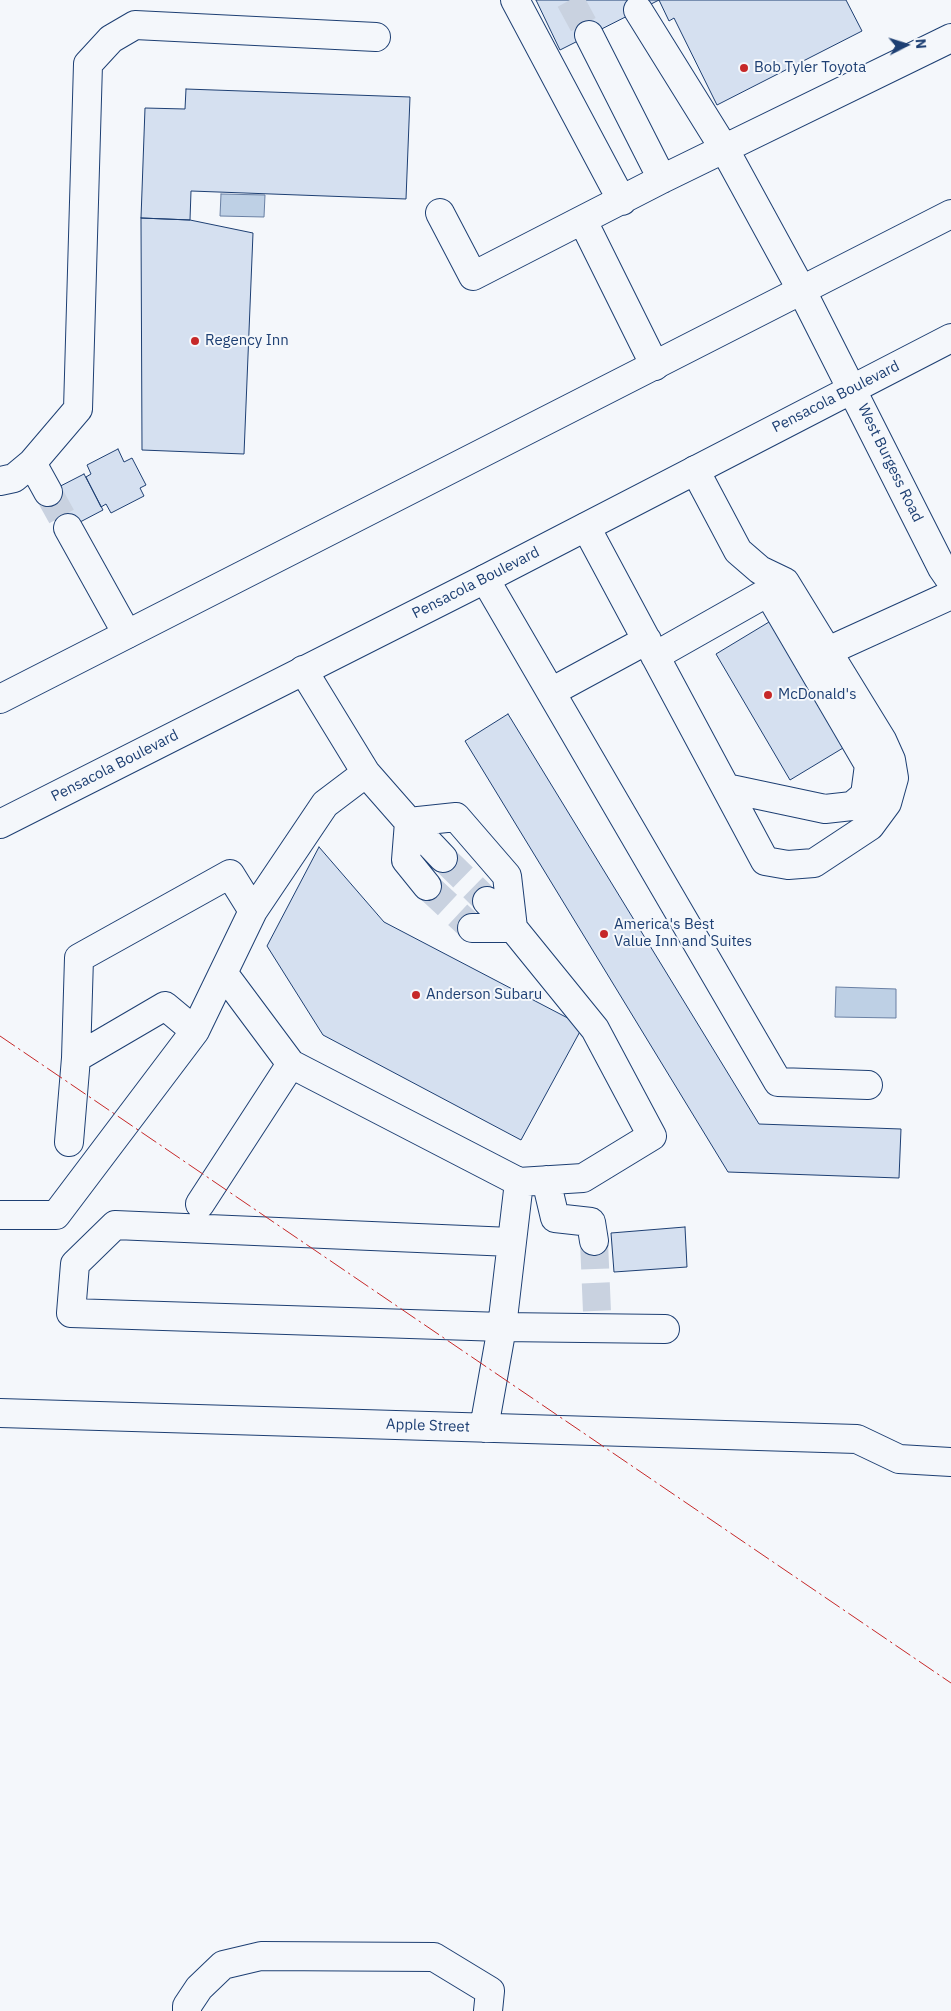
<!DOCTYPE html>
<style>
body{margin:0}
#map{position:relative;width:951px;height:2011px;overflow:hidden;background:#f4f7fb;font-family:"IBM Plex Sans",sans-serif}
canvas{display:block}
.north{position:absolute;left:881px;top:20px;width:50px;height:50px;-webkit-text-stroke:4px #f4f7fb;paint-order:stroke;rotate:85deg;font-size:14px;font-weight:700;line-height:20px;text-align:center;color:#1d3f73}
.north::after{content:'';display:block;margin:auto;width:18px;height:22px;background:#1d3f73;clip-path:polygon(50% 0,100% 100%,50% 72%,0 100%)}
</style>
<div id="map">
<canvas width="951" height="2011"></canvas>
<div class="north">N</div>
</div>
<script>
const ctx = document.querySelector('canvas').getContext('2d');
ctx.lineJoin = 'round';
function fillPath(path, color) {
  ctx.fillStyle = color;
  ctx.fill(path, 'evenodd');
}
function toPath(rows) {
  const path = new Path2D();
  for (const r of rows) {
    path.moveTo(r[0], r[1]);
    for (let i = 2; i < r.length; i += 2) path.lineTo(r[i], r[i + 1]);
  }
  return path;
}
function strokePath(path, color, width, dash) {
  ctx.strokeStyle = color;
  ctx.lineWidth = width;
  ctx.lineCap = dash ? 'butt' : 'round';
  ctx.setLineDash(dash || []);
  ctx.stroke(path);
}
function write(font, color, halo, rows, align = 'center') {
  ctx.font = font + ' "IBM Plex Sans",sans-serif';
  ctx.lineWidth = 4;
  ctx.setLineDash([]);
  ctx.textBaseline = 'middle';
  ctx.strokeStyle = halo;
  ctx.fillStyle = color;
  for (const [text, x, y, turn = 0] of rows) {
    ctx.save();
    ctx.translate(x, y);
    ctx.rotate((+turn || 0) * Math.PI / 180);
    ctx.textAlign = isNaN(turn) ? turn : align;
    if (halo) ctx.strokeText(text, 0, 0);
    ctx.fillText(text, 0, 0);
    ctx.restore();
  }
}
const water = toPath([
 [221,194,265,195,264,217,220,216,221,194],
 [836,987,896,989,896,1018,835,1017,836,987]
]);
const building = toPath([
 [536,0,659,0,560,50,536,0],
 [659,0,846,0,862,31,717,105,674,18,669,21,659,0],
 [186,89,410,97,406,199,191,191,190,220,141,218,145,108,185,109,186,89],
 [141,218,190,220,253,233,244,454,142,450,141,218],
 [118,449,124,462,132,458,146,485,140,488,144,496,111,513,106,504,101,507,86,477,91,474,87,465,118,449],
 [84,474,103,510,61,532,43,495,84,474],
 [774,619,848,745,790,780,716,654,774,619],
 [508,714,759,1124,901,1129,899,1178,728,1172,465,741,508,714],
 [319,847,384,922,583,1026,521,1140,323,1035,267,946,319,847],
 [685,1227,687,1267,614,1272,611,1233,685,1227]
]);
const minorTunnel = toPath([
 [570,0,589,35],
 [48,492,68,528],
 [443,858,487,901],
 [427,886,472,928],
 [594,1241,597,1312]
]);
const minor = toPath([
 [515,0,622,201],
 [638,10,725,150,802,291],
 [589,35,662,179],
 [440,213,473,276,662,179,951,38],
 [583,221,655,366],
 [32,463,48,492],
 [0,481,14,478,32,463,78,409,88,64,111,39,135,25,376,37],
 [586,527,765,861,788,865,814,863,870,826,887,803,894,778,891,760,882,740,785,582,760,570,738,551,695,470],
 [68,528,127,634],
 [485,579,778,1082,868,1085],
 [828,651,951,595],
 [655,656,784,583],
 [303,670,366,773,409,822,443,858],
 [551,692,647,640],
 [726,788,825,809,852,806,865,795,869,765,768,592],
 [409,822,456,817,507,876,513,928],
 [409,822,406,860,427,886],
 [472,928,513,928],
 [224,974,291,1064,519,1182,583,1178,652,1136,595,1029,513,928,487,901],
 [76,1058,165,1006,195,1031,253,911,325,804,366,773],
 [69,1142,76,1058,79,958,230,874,253,911],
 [546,1180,555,1218,591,1222,594,1241],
 [200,1204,291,1064],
 [0,1215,56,1215,195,1031],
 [511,1242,115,1225,75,1264,71,1313,502,1327,665,1329],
 [0,1413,857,1439,899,1459,951,1462],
 [484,1428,502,1327,519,1182],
 [187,2011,187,2006,199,1988,223,1965,261,1956,434,1957,490,1991,488,2011]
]);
const major = toPath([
 [802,291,942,568,951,581],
 [0,699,951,214],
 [0,824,485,579,951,338]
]);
const power = toPath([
 [0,1036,951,1683]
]);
const markers = [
 [744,68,5,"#c62828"],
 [195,341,5,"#c62828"],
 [768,695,5,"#c62828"],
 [604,934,5,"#c62828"],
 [416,995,5,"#c62828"]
];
const poiNames = [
 ["Bob Tyler Toyota",754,68],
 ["Regency Inn",205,341],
 ["McDonald's",778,695],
 ["America's Best",614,925],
 ["Value Inn and Suites",614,942],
 ["Anderson Subaru",426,995]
];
const streetNames = [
 ["Pensacola Boulevard",836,397,-27],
 ["West Burgess Road",890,463,64],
 ["Pensacola Boulevard",476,583,-27],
 ["Pensacola Boulevard",115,766,-27],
 ["Apple Street",428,1426,2]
];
fillPath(water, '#bed0e5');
strokePath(water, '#687fa3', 1);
fillPath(building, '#d5e0f0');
strokePath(building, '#1d3f73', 1);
strokePath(minorTunnel, '#c9d2e0', 28, [28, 14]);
strokePath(minor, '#1d3f73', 30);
strokePath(major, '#1d3f73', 30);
strokePath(minor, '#f4f7fb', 28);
strokePath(major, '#f4f7fb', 28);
strokePath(power, '#c62828', 1, [18, 4, 2.5, 4]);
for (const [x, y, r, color] of markers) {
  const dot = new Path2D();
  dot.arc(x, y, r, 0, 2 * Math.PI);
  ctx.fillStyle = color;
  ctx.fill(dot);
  strokePath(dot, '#f4f7fb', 2);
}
write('15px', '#1d3f73', '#f4f7fb', poiNames, 'left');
write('15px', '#1d3f73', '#f4f7fb', streetNames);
</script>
